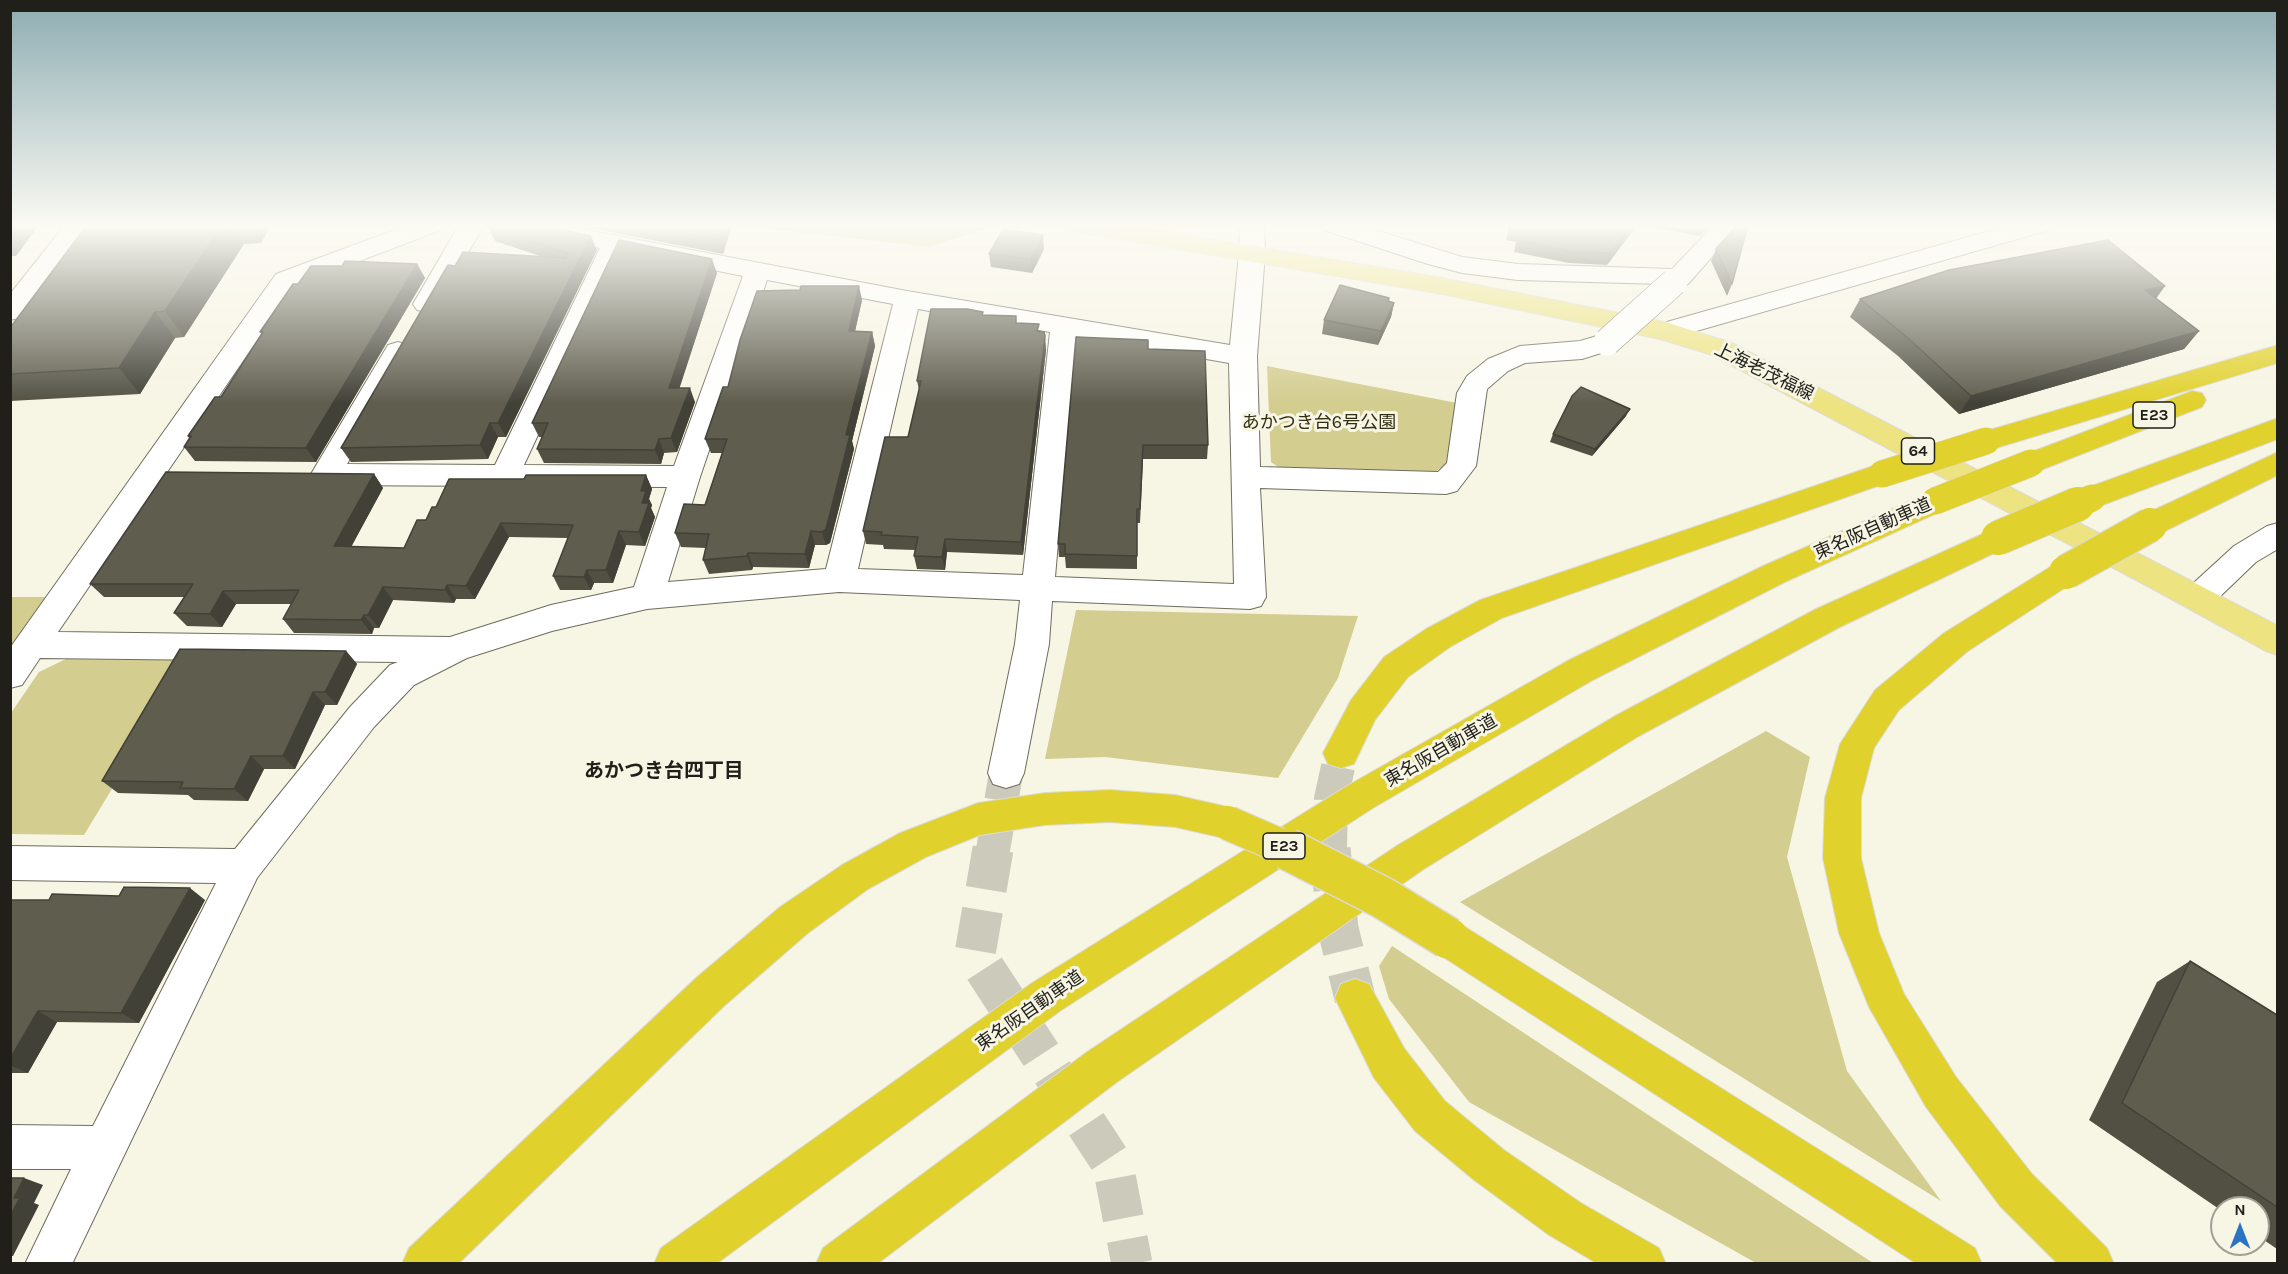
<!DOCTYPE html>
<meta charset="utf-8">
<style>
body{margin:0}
#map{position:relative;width:2288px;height:1274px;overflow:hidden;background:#f7f5e4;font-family:Karla,sans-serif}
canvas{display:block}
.frame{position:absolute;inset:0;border:12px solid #201f19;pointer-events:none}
.north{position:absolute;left:2210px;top:1196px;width:60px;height:60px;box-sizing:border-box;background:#f7f5e4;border:2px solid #a19f93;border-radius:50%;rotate:0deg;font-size:16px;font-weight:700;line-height:24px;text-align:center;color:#201f19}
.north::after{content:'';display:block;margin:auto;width:21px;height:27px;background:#2a74c4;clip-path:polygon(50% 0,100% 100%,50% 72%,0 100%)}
</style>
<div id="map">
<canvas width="2288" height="1274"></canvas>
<div class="frame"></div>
<div class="north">N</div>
</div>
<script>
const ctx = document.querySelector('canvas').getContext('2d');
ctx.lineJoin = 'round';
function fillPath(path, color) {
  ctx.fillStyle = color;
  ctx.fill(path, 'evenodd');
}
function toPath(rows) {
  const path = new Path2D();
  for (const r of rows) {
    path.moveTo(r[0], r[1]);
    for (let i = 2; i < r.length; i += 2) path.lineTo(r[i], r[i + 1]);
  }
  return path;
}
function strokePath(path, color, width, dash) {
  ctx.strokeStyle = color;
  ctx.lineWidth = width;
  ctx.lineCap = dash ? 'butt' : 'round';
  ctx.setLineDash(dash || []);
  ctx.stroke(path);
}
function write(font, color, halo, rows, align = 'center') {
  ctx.font = font + ' Karla,"Noto Sans JP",sans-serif';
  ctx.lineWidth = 6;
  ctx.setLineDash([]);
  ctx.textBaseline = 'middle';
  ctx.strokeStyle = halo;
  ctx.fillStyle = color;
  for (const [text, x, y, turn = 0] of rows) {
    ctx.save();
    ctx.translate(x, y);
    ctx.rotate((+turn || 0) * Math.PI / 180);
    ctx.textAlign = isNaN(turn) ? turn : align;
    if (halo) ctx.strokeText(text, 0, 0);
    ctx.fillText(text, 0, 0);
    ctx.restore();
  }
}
const green = toPath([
 [738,225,995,225,930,247],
 [1267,366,1457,403,1448,462,1435,472,1281,469,1271,462],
 [11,597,46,597,11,646,10,597],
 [1076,610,1358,616,1338,678,1278,778,1105,757,1045,759],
 [66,659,190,660,84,835,11,834,11,713,39,672],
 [1766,731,1810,757,1787,857,1847,1071,1941,1201,1460,902],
 [1392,946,1873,1263,1756,1263,1469,1102,1389,999,1379,966]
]);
const minorTunnelFar1 = toPath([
 [993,850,1006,773]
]);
const minorTunnel = toPath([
 [993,849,975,954,1113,1165,1132,1264]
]);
const highwayTunnelFar1 = toPath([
 [1330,850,1331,799,1341,753]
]);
const highwayTunnel = toPath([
 [1330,849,1338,929,1355,998]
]);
const minor = toPath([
 [65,225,90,225,19,318,10,320,10,294,65,225],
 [408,225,444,225,441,230,294,286,58,632,450,637,551,605,634,587,667,487,326,485,316,481,311,474,388,345,398,342,408,345,412,351,347,464,495,465,600,248,518,232,509,230,506,225,560,225,907,291,1230,345,1239,254,1240,225,1264,225,1265,254,1257,356,1260,467,1438,472,1447,463,1457,393,1467,376,1488,359,1520,346,1580,341,1607,333,1617,336,1620,342,1617,348,1582,359,1525,363,1508,371,1487,389,1476,466,1457,491,1446,494,1260,488,1266,597,1261,606,1250,609,1052,601,1049,644,1024,773,1019,784,1006,788,993,784,988,773,1015,644,1020,600,839,592,647,609,552,631,467,658,414,685,374,727,257,878,72,1264,25,1264,71,1169,10,1169,10,1125,93,1126,216,883,10,880,10,846,235,849,350,707,390,665,398,662,40,658,22,685,10,688,10,648,276,274,408,225],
 [623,252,743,276,674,466,524,465,623,252],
 [767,280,893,304,826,569,668,582,700,477,767,280],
 [918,309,1050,332,1023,575,858,569,918,309],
 [1076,336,1229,363,1234,584,1055,577,1076,336],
 [459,225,484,225,435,310,426,312,417,310,413,304,459,225],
 [1321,225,1359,225,1462,257,1518,264,1672,269,1714,225,1740,225,1689,283,1683,288,1674,290,1665,288,1663,284,1518,280,1462,273,1428,264,1324,230,1321,225],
 [2011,225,2052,225,2049,230,1665,340,1656,337,1652,331,1656,325,2011,225],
 [2278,523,2278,549,2256,562,2209,607,2198,610,2187,607,2182,598,2187,589,2234,546,2267,526,2278,523]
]);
const major = toPath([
 [1065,225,1125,225,1437,277,1665,322,1732,343,2278,626,2278,655,2266,651,2155,590,1712,355,1660,339,1437,293,1077,232,1068,230,1065,225]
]);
const highway = toPath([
 [2278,345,2278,363,1986,451,1976,448,1972,441,1976,434,2278,345],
 [2192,391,2202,393,2206,400,2202,407,2041,470,2031,473,2021,470,2016,463,2021,456,2192,391],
 [2278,418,2278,439,2092,509,2081,506,2077,498,2081,490,2278,418],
 [2278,452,2278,475,2161,533,2150,536,2139,533,2135,525,2139,517,2278,452],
 [1882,463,1892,467,1897,474,1892,481,1502,618,1450,647,1408,677,1375,720,1354,764,1341,768,1328,764,1323,753,1351,700,1384,657,1426,629,1480,600,1882,463],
 [1935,490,1946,493,1950,501,1946,509,1785,582,1593,680,1373,808,1060,1011,716,1264,654,1264,661,1248,1032,983,1347,786,1569,660,1763,566,1935,490],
 [1998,527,2009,530,2013,538,2009,546,1840,627,1639,736,1424,869,1117,1082,877,1264,816,1264,823,1248,1087,1052,1398,845,1615,716,1816,609,1998,527],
 [2066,560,2077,564,2082,572,2077,580,1968,651,1899,710,1874,748,1861,798,1861,858,1879,933,1904,994,1956,1077,2032,1174,2107,1248,2114,1264,2058,1264,2000,1206,1926,1107,1869,1007,1839,933,1823,858,1825,798,1840,744,1875,690,1944,633,2055,564,2066,560],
 [1110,790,1175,795,1228,807,1241,812,1246,823,1241,834,1228,839,1175,827,1110,822,1045,825,980,835,926,857,868,889,808,933,724,1006,458,1264,402,1264,409,1248,696,978,780,907,842,865,900,833,978,803,1045,793,1110,790],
 [1448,920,1462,925,1975,1248,1982,1264,1917,1264,1434,951,1428,938,1434,925,1448,920],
 [1355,979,1369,984,1404,1048,1445,1101,1504,1150,1581,1203,1659,1248,1666,1264,1598,1264,1549,1235,1474,1180,1415,1131,1374,1078,1335,998,1341,984,1355,979]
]);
const minorBridge = toPath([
 [1607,342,1674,282]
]);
const highwayBridgeFar2 = toPath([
 [1882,474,1986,441],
 [1935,501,2031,463],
 [2074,506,2092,498]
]);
const highwayBridgeFar1 = toPath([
 [1998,538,2078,504],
 [2066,572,2150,525],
 [1228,823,1290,850]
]);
const highwayBridge = toPath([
 [1287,849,1383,898,1448,938]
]);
const wall = toPath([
 [10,225,16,256,10,256],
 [87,225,271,225,261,243,244,244,184,337,175,338,140,394,10,401,10,374],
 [575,225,732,225,723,254],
 [1509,225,1637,225,1607,265,1569,263,1514,252,1516,242,1506,240],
 [1640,225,1711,225,1700,236],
 [1867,225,1892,225,1890,229],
 [488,227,597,250,506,437,498,437,488,459,351,462,341,448,455,266,540,256,495,241],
 [1044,249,1032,273,991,267,989,254],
 [1716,249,1732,284,1727,296,1711,261],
 [417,264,425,278,316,462,195,461,184,447,189,438,188,436,221,397,262,334,260,332,298,284,342,266],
 [717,273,679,388,695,402,677,452,664,453,661,464,544,463,537,449,542,437,539,437,532,423],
 [2165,286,2156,298,2199,331,2184,349,1959,414,1898,356,1850,317,1860,299],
 [862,300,855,331,872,332,875,346,852,441,854,449,830,543,826,545,815,545,809,568,753,567,752,570,709,574,703,560,706,548,681,547,675,533,705,505,722,453,711,453,705,439,728,387],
 [1388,302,1394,303,1391,317,1378,345,1322,334,1324,320],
 [983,312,983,315,1016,323,1040,332,1044,332,1046,350,1023,555,947,552,945,570,917,569,914,556,915,550,884,549,883,545,866,544,863,531,908,437,919,390,917,381],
 [1148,349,1208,445,1207,459,1143,459,1140,523,1137,523,1137,569,1066,568,1065,557,1059,557,1058,544],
 [1626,416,1592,456,1550,442,1553,434],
 [374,474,383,488,351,547,404,548,436,507,524,479,646,475,652,489,649,499,652,505,651,508,655,517,645,546,626,545,613,583,594,583,591,590,560,590,553,576,568,538,509,537,475,599,456,599,454,603,393,600,379,628,374,628,372,634,294,633,283,619,291,604,236,604,222,627,187,626,174,613,184,597,104,597,90,584],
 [346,651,357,664,337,705,325,705,295,769,264,769,248,801,194,800,188,795,118,793,102,781],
 [10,900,205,900,139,1023,57,1022,28,1073,10,1073],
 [2190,961,2277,1015,2277,1249,2258,1236,2258,1208,2222,1208,2222,1211,2089,1120,2157,982]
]);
const shadedWall = toPath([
 [13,225,39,225,16,256,10,249,10,229],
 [222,225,232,225,244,244,184,337,165,311],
 [249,225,271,225,261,243],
 [724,225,732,225,723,254,719,240],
 [1632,225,1637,225,1607,265,1611,253],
 [1704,225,1711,225,1700,236],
 [1043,235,1044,249,1032,273,1031,259],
 [591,236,597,250,506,437,498,423],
 [712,259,717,273,675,402,669,388],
 [417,264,425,278,316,462,306,448],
 [859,286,862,300,852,345,849,331],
 [2165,286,2152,304,2145,290],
 [1394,303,1391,317,1378,345,1381,331],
 [155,312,175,338,140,394,119,368],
 [2199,331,2184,349,1959,414,1971,396],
 [872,332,875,346,852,441,854,449,830,543,826,545,822,532],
 [1045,336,1046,350,1023,555,1021,542],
 [690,388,695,402,677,452,671,438],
 [1630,409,1626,416,1592,456,1595,449],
 [490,423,498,437,488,459,480,445],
 [659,439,664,453,661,464,655,450],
 [374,474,383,488,344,560,334,546],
 [646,475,652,489,649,499,652,505,651,508,655,517,645,546,639,532,642,503,641,491],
 [501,523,509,537,475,599,466,586],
 [619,531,626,545,613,583,606,570],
 [811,531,815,545,809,568,805,554],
 [945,539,947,552,945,570,942,557],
 [748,553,753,567,752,570,747,556],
 [587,570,594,583,591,590,584,577],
 [447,585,456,599,454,603,445,590],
 [383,587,393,600,379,628,368,615],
 [223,591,236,604,222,627,210,614],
 [364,615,374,628,372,634,361,620],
 [346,651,357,664,337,705,325,692],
 [313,692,325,705,295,769,283,756],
 [251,756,264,769,248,801,234,789],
 [190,888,205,900,139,1023,121,1013],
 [38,1011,57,1022,28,1073,10,1065,10,1059],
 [24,1178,43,1185,34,1203,39,1205,13,1256,10,1256,10,1216,14,1198]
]);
const building = toPath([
 [87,225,222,225,165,311,155,312,119,368,10,374,10,328,87,225],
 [490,225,539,225,591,236,498,423,490,423,480,445,341,448,448,265,455,266,463,252,566,258,567,253,488,227,490,225],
 [640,225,724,225,719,240,640,225],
 [1509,225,1632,225,1611,253,1573,252,1517,240,1521,230,1509,228,1509,225],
 [1737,225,1748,225,1732,284,1716,249,1737,225],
 [1003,229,1043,235,1031,259,989,254,1003,229],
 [619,240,712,259,669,388,690,388,671,438,659,439,655,450,537,449,548,423,532,423,619,240],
 [2108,240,2165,286,2145,290,2199,331,1971,396,1908,338,1860,299,1949,270,2108,240],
 [345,261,417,264,306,448,184,447,191,436,188,436,215,397,221,397,263,332,260,332,293,284,298,284,311,266,342,266,345,261],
 [1340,285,1389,298,1388,301,1394,303,1381,331,1324,320,1340,285],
 [801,286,859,286,849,331,872,332,846,435,850,435,826,529,822,532,811,531,805,554,748,553,747,556,703,560,709,534,675,533,684,504,705,505,727,439,705,439,723,387,728,387,740,340,757,291,800,290,801,286],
 [931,309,967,309,983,312,982,315,1016,316,1016,323,1039,324,1037,331,1044,332,1045,336,1021,542,945,539,942,557,914,556,918,537,881,535,882,532,863,531,885,437,908,437,921,381,917,381,931,309],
 [1076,337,1148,340,1148,349,1205,351,1208,445,1143,445,1140,509,1137,509,1137,556,1065,554,1065,544,1058,544,1076,337],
 [1581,387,1630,409,1595,449,1553,434,1572,396,1581,387],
 [166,472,374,474,334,546,404,548,417,520,426,520,432,507,436,507,449,479,524,479,526,475,646,475,641,491,646,491,642,503,649,503,639,532,619,531,606,570,587,570,584,577,553,576,573,525,501,523,466,586,447,585,445,590,383,587,368,615,364,615,361,620,283,619,299,590,223,591,210,614,174,613,193,584,90,584,166,472],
 [180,649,346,651,325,692,313,692,283,756,251,756,234,789,180,788,183,782,102,781,180,649],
 [124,887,190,888,121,1013,38,1011,10,1059,10,900,49,900,52,894,119,896,124,887],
 [2190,961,2277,1015,2277,1207,2122,1103,2190,961],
 [10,1178,24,1178,14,1198,20,1198,10,1216,10,1178]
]);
const shields = [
 [2154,415,42],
 [1918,451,33],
 [1284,846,42]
];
const shieldNames = [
 ["E23",2154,415],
 ["64",1918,451],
 ["E23",1284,846]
];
const streetNames = [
 ["上海老茂福線",1764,372,26],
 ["東名阪自動車道",1873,529,-24],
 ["東名阪自動車道",1441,751,-30],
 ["東名阪自動車道",1030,1011,-35]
];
const parkNames = [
 ["あかつき台6号公園",1319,423]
];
const neighbourhoodNames = [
 ["あかつき台四丁目",664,771]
];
fillPath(green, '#d3cd90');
strokePath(minorTunnelFar1, '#cccabb', 34, [34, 16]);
strokePath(minorTunnel, '#cccabb', 41, [41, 21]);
strokePath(highwayTunnelFar1, '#cccabb', 34, [34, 16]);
strokePath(highwayTunnel, '#cccabb', 41, [41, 21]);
strokePath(minor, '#6e6d5e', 2);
strokePath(major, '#dbdbda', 2);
strokePath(highway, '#dbdbda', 2);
fillPath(minor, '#fff');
fillPath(major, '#ede381');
fillPath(highway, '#e1d12d');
strokePath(minorBridge, '#6e6d5e', 28, []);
strokePath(highwayBridgeFar2, '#dbdbda', 28, []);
strokePath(highwayBridgeFar1, '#dbdbda', 36, []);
strokePath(highwayBridge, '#dbdbda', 44, []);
strokePath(minorBridge, '#fff', 27);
strokePath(highwayBridgeFar2, '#e1d12d', 27);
strokePath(highwayBridgeFar1, '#e1d12d', 34);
strokePath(highwayBridge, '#e1d12d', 41);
fillPath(wall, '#515043');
fillPath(shadedWall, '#424137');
fillPath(building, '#5e5d4e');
strokePath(building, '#424137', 1.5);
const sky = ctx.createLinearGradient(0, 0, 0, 404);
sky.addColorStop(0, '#8dacb2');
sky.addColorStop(0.56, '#fbfaf3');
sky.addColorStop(1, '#fbfaf300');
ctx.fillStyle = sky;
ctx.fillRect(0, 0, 2288, 404);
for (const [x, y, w] of shields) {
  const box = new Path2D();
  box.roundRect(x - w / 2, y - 13, w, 26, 4.5);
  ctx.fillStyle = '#f7f5e4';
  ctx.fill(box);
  strokePath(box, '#201f19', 1.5);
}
write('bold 16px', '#201f19', null, shieldNames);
write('18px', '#201f19', '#f7f5e4', streetNames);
write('18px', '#322f12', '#f7f5e4', parkNames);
write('bold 20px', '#201f19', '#f7f5e4', neighbourhoodNames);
</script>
